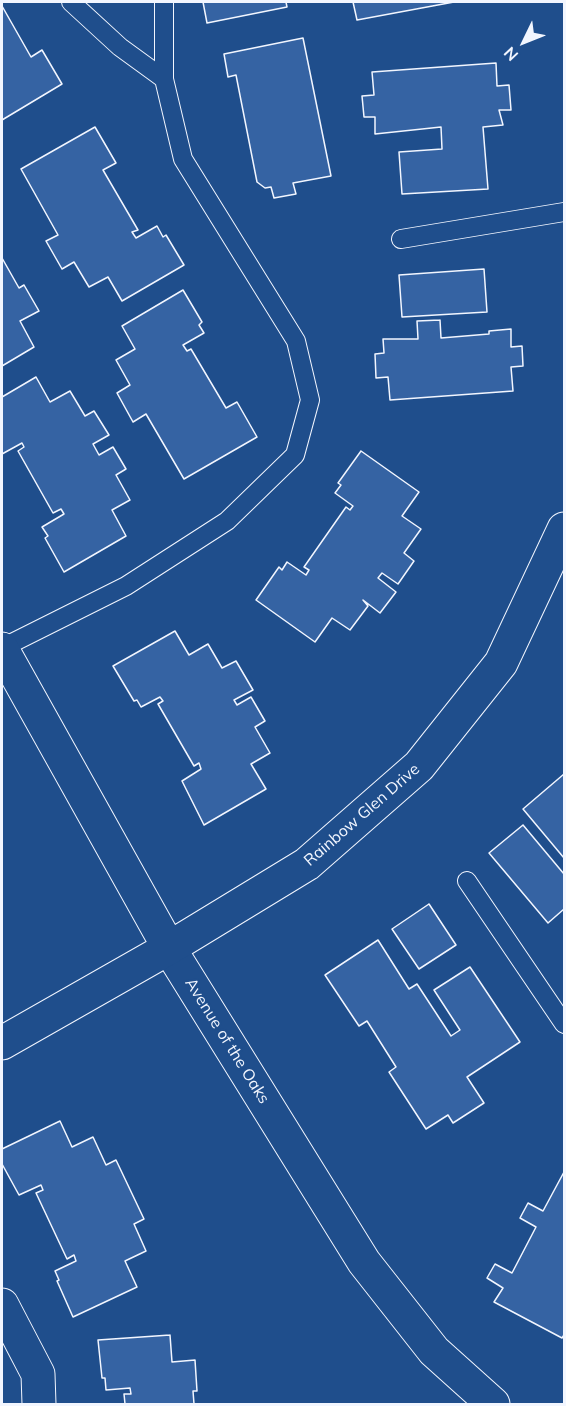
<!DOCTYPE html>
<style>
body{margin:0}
#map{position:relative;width:566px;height:1406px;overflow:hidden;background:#1f4e8c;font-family:Mulish,sans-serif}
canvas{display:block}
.frame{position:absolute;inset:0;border:3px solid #f2f6ff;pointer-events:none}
.north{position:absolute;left:494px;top:12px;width:60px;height:60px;-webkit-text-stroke:4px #1f4e8c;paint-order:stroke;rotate:227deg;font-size:16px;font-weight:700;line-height:24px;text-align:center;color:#f2f6ff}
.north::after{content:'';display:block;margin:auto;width:21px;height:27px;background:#f2f6ff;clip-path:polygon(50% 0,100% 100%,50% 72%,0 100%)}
</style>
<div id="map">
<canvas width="566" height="1406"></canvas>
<div class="frame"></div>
<div class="north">N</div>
</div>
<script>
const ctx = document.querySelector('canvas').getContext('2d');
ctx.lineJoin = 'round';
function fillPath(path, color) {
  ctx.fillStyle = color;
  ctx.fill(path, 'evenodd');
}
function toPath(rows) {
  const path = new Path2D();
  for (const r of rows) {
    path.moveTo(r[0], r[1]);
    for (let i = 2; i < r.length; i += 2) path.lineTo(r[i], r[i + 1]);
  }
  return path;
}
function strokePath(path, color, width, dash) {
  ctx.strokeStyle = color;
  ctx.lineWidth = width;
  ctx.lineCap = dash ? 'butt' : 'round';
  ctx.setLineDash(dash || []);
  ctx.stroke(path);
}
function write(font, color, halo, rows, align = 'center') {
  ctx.font = font + ' Mulish,sans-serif';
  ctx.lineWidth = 4.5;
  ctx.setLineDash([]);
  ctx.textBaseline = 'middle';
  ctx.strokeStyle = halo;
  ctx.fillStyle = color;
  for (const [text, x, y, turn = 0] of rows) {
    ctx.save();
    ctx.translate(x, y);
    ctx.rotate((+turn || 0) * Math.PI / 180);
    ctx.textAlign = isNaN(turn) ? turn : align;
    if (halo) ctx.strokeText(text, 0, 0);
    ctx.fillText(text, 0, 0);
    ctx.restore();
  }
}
const building = toPath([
 [203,2,286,2,287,7,207,23,203,2],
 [353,2,454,2,357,20,353,2],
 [2,6,31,57,42,50,62,84,2,120,2,6],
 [303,38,331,176,293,183,296,194,274,198,271,187,265,188,257,182,236,75,228,77,224,54,303,38],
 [496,63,497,86,509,85,511,110,499,110,503,125,483,127,488,189,402,194,399,152,442,149,441,127,375,134,375,117,364,117,362,96,374,95,372,72,496,63],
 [95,127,116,163,103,170,138,230,132,232,136,238,157,226,163,237,166,235,184,265,122,301,108,277,89,287,74,262,62,269,46,241,58,235,21,169,95,127],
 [2,258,19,288,24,285,39,311,20,321,34,347,2,366,2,258],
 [484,269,487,312,402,317,399,275,484,269],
 [183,290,202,322,199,325,204,333,183,345,187,351,191,349,226,408,237,402,257,437,184,479,146,414,133,422,117,393,130,385,116,360,135,349,122,326,183,290],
 [440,320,441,338,489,334,489,331,511,329,511,347,522,346,523,366,511,367,513,391,390,400,388,377,376,378,375,354,384,353,383,339,418,339,417,321,440,320],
 [36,377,50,402,70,391,85,416,94,411,109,435,93,444,99,455,113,447,126,469,116,475,130,500,112,510,126,536,64,572,45,538,48,536,42,527,64,514,61,509,53,513,18,451,24,447,22,443,2,454,2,397,36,377],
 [361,451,419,492,402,516,421,529,404,553,414,561,398,584,382,573,378,578,396,592,380,613,363,600,368,606,350,630,332,618,315,642,256,600,279,567,282,570,287,562,306,575,309,570,304,567,346,507,350,510,353,506,335,493,341,485,338,483,361,451],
 [175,631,189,655,208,644,222,668,236,661,253,690,234,700,237,705,251,697,265,721,255,727,270,753,251,764,266,789,204,825,182,781,201,769,199,763,194,766,158,704,163,701,160,697,141,707,137,700,134,701,113,666,175,631],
 [564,774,564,858,523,809,564,774],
 [523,825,564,874,564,909,548,923,489,853,523,825],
 [429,904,456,945,419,969,392,929,429,904],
 [378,940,409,989,417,984,451,1036,460,1030,434,990,470,967,520,1042,467,1077,484,1103,453,1123,448,1115,426,1129,389,1072,396,1067,367,1021,359,1026,325,975,378,940],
 [60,1121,72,1147,93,1137,106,1165,116,1160,144,1219,134,1224,146,1251,125,1261,137,1287,73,1317,57,1281,59,1280,55,1271,76,1261,74,1255,67,1259,36,1193,43,1190,41,1185,19,1195,2,1164,2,1149,60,1121],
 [564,1172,564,1335,562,1338,494,1302,503,1288,487,1278,495,1264,512,1273,536,1227,520,1218,528,1203,543,1211,564,1172],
 [170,1335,172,1362,195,1360,197,1391,193,1391,194,1404,125,1404,124,1394,131,1394,130,1388,106,1390,105,1378,102,1378,98,1340,170,1335]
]);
const service = toPath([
 [71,2,120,47,164,79],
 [401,239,564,212],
 [2,648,126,586,227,521,295,455,310,400,296,341,183,159,164,79,164,2],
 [467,881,564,1024]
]);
const minor = toPath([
 [169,948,364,1262,434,1351,493,1404],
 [2,1305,38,1374,39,1404]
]);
const tertiary = toPath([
 [2,649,169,948],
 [2,1043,169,948,307,864,419,766,501,663,564,529]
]);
const streetNames = [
 ["Rainbow Glen Drive",362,815,-41],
 ["Avenue of the Oaks",227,1041,58]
];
fillPath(building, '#3563a3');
strokePath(building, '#f2f6ff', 1.5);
strokePath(service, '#f2f6ff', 20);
strokePath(minor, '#f2f6ff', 35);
strokePath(tertiary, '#f2f6ff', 35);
strokePath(service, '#1f4e8c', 18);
strokePath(minor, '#1f4e8c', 33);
strokePath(tertiary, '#1f4e8c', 33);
write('16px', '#f2f6ff', '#1f4e8c', streetNames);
</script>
